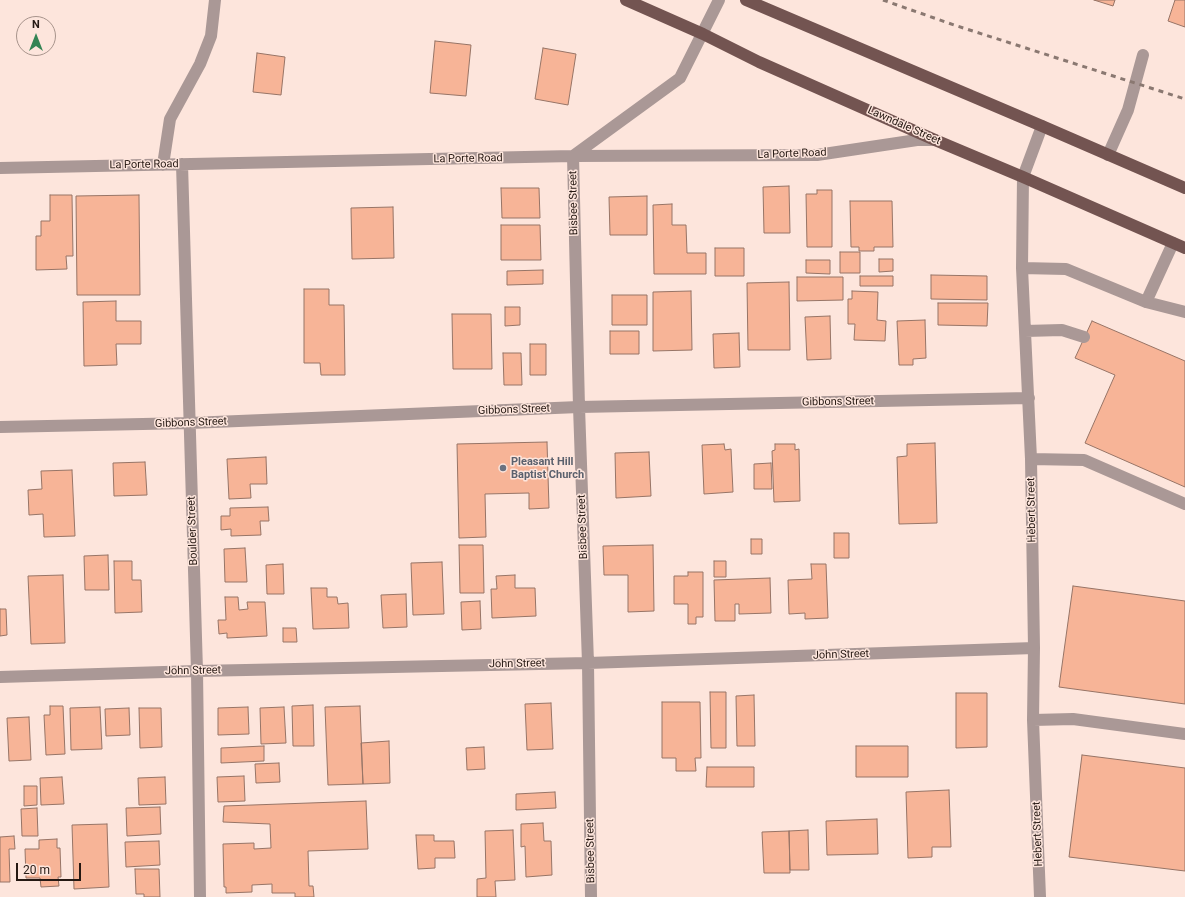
<!DOCTYPE html>
<style>
body{margin:0}
#map{position:relative;width:1185px;height:897px;overflow:hidden;background:#fde5dc;font-family:Roboto,sans-serif}
canvas{display:block}
.north{position:absolute;left:16px;top:16px;width:40px;height:40px;box-sizing:border-box;background:#fde5dc;border:1px solid #a7938b;border-radius:50%;rotate:0deg;font-size:11px;font-weight:700;line-height:16px;text-align:center;color:#251812}
.north::after{content:'';display:block;margin:auto;width:14px;height:18px;background:#348454;clip-path:polygon(50% 0,100% 100%,50% 72%,0 100%)}
.scale{position:absolute;left:16px;top:863px;width:65px;height:18px;box-sizing:border-box;border:2px solid #251812;border-top:0;padding-left:5px;font-size:12px;line-height:14px;white-space:nowrap;color:#251812;-webkit-text-stroke:3px #fde5dc;paint-order:stroke}
</style>
<div id="map">
<canvas width="1185" height="897"></canvas>
<div class="north">N</div>
<div class="scale">20 m</div>
</div>
<script>
const ctx = document.querySelector('canvas').getContext('2d');
ctx.lineJoin = 'round';
function fillPath(path, color) {
  ctx.fillStyle = color;
  ctx.fill(path, 'evenodd');
}
function toPath(rows) {
  const path = new Path2D();
  for (const r of rows) {
    path.moveTo(r[0], r[1]);
    for (let i = 2; i < r.length; i += 2) path.lineTo(r[i], r[i + 1]);
  }
  return path;
}
function strokePath(path, color, width, dash) {
  ctx.strokeStyle = color;
  ctx.lineWidth = width;
  ctx.lineCap = dash ? 'butt' : 'round';
  ctx.setLineDash(dash || []);
  ctx.stroke(path);
}
function write(font, color, halo, rows, align = 'center') {
  ctx.font = font + ' Roboto,sans-serif';
  ctx.lineWidth = 3;
  ctx.setLineDash([]);
  ctx.textBaseline = 'middle';
  ctx.strokeStyle = halo;
  ctx.fillStyle = color;
  for (const [text, x, y, turn = 0] of rows) {
    ctx.save();
    ctx.translate(x, y);
    ctx.rotate((+turn || 0) * Math.PI / 180);
    ctx.textAlign = isNaN(turn) ? turn : align;
    if (halo) ctx.strokeText(text, 0, 0);
    ctx.fillText(text, 0, 0);
    ctx.restore();
  }
}
const building = toPath([
 [1094,0,1115,0,1113,6,1094,0],
 [1175,0,1185,0,1185,27,1168,21,1175,0],
 [435,41,471,45,466,96,430,93,435,41],
 [543,48,576,54,568,105,535,99,543,48],
 [257,53,285,57,281,95,253,92,257,53],
 [789,186,790,233,764,233,763,187,789,186],
 [501,188,539,188,540,218,502,218,501,188],
 [817,190,832,190,832,247,807,247,806,194,817,194,817,190],
 [50,195,72,195,73,256,66,256,67,269,36,270,36,236,41,236,41,221,50,221,50,195],
 [139,195,140,295,77,295,76,196,139,195],
 [647,196,647,235,610,235,609,197,647,196],
 [850,201,892,201,893,247,874,247,874,251,859,251,859,247,851,247,850,201],
 [672,204,672,225,686,225,687,253,706,253,706,274,654,274,653,205,672,204],
 [393,207,394,258,352,259,351,208,393,207],
 [501,225,540,225,541,260,501,260,501,225],
 [715,248,744,248,744,276,715,276,715,248],
 [840,252,860,252,860,273,840,273,840,252],
 [879,259,893,259,893,271,879,272,879,259],
 [806,260,830,260,830,274,806,273,806,260],
 [543,270,543,284,507,285,507,271,543,270],
 [931,275,987,276,987,300,931,299,931,275],
 [860,276,893,276,893,286,860,286,860,276],
 [797,277,843,277,843,300,797,301,797,277],
 [789,282,790,350,748,350,747,283,789,282],
 [304,289,329,289,329,305,344,305,345,375,321,375,320,363,304,363,304,289],
 [691,291,692,350,653,351,653,292,691,291],
 [852,291,878,292,877,320,886,321,885,341,854,340,855,324,848,324,848,299,852,299,852,291],
 [612,295,647,295,647,325,612,325,612,295],
 [116,301,116,321,141,321,141,344,116,344,117,365,84,366,83,302,116,301],
 [938,303,988,303,987,326,938,325,938,303],
 [505,307,520,307,520,325,505,326,505,307],
 [452,314,491,314,492,369,453,369,452,314],
 [830,316,831,359,807,360,805,317,830,316],
 [925,320,926,358,913,359,913,365,899,365,897,321,925,320],
 [1092,321,1185,361,1185,487,1085,443,1115,375,1075,358,1092,321],
 [610,331,639,331,639,354,610,354,610,331],
 [739,333,740,367,714,368,713,334,739,333],
 [530,344,546,344,546,375,530,375,530,344],
 [503,353,521,353,522,385,504,385,503,353],
 [547,442,549,508,529,509,529,493,485,494,486,537,459,538,457,444,547,442],
 [935,443,937,523,899,524,897,457,907,456,907,444,935,443],
 [724,444,725,450,731,449,733,492,704,494,702,445,724,444],
 [775,444,795,444,795,450,799,449,800,501,774,502,772,451,775,450,775,444],
 [649,452,651,496,616,498,615,453,649,452],
 [266,457,267,484,250,484,251,498,229,499,227,459,266,457],
 [145,462,147,495,114,496,113,463,145,462],
 [771,463,772,489,754,489,754,464,771,463],
 [72,470,75,536,44,537,43,514,29,515,28,490,42,489,41,471,72,470],
 [268,507,269,521,260,521,261,535,231,536,231,529,221,530,221,516,230,516,230,508,268,507],
 [834,533,849,533,849,558,834,558,834,533],
 [751,539,762,539,762,554,751,554,751,539],
 [459,545,483,545,484,593,460,593,459,545],
 [653,545,654,611,628,612,628,575,604,575,603,546,653,545],
 [245,548,247,582,225,582,224,549,245,548],
 [108,555,109,590,85,590,84,556,108,555],
 [114,561,132,561,132,580,141,580,142,612,115,613,114,561],
 [714,561,726,561,726,577,714,577,714,561],
 [442,562,444,614,413,615,411,563,442,562],
 [283,564,284,594,267,594,266,565,283,564],
 [811,564,826,564,828,618,805,619,805,613,789,614,788,580,812,579,811,564],
 [688,572,703,572,703,617,696,617,696,624,688,624,688,604,674,604,674,576,688,576,688,572],
 [63,575,65,643,31,644,28,576,63,575],
 [515,575,515,588,535,588,536,616,492,618,491,589,497,589,496,576,515,575],
 [770,578,771,613,739,614,739,604,735,604,735,621,715,621,714,580,770,578],
 [1073,586,1185,601,1185,704,1059,687,1073,586],
 [311,588,327,588,327,597,337,597,338,604,348,603,349,628,313,629,311,588],
 [406,594,407,627,383,628,381,595,406,594],
 [225,597,238,597,239,610,248,609,247,602,265,602,267,636,227,638,227,633,219,634,218,620,226,620,225,597],
 [480,601,481,629,462,630,461,602,480,601],
 [0,609,6,609,7,635,0,636,0,609],
 [283,628,296,628,297,642,283,642,283,628],
 [710,692,726,692,726,748,711,748,710,692],
 [956,693,987,693,987,747,956,748,956,693],
 [754,695,755,746,737,746,736,696,754,695],
 [662,702,700,702,701,758,695,758,696,771,676,771,676,758,662,758,662,702],
 [551,703,553,749,527,750,525,704,551,703],
 [313,705,314,746,293,746,292,706,313,705],
 [50,706,63,706,65,754,46,755,44,715,50,715,50,706],
 [360,706,363,784,328,785,325,707,360,706],
 [100,707,102,749,71,750,70,708,100,707],
 [248,707,249,734,218,735,218,708,248,707],
 [284,707,286,743,261,744,260,708,284,707],
 [129,708,130,735,106,736,105,709,129,708],
 [139,708,161,708,162,747,140,748,139,708],
 [29,717,31,760,9,761,7,718,29,717],
 [389,741,390,783,363,784,361,743,389,741],
 [264,746,264,761,221,763,221,748,264,746],
 [856,746,908,746,908,777,856,777,856,746],
 [484,747,485,769,467,770,466,748,484,747],
 [1082,755,1185,768,1185,871,1069,857,1082,755],
 [279,763,280,782,256,783,255,764,279,763],
 [707,767,754,767,754,787,706,787,707,767],
 [244,776,245,801,218,802,217,777,244,776],
 [62,777,64,804,41,805,40,778,62,777],
 [165,777,166,804,139,805,138,778,165,777],
 [24,786,37,786,37,805,24,806,24,786],
 [949,790,951,847,932,847,932,857,908,858,906,792,949,790],
 [555,792,556,808,516,810,516,794,555,792],
 [366,801,368,849,308,851,309,886,313,886,314,897,295,897,295,893,272,893,272,884,252,885,252,892,226,893,226,887,224,887,223,844,254,843,254,849,271,848,270,824,223,822,224,806,366,801],
 [160,807,161,834,127,836,126,808,160,807],
 [37,808,38,836,22,836,21,809,37,808],
 [877,819,878,854,827,855,826,821,877,819],
 [543,823,544,841,551,841,552,875,526,877,525,846,521,847,521,824,543,823],
 [107,824,109,887,74,889,72,825,107,824],
 [513,830,515,880,495,881,496,897,477,897,477,879,486,878,485,831,513,830],
 [808,830,809,870,790,870,789,831,808,830],
 [789,831,790,873,764,873,762,832,789,831],
 [416,835,434,835,434,841,454,841,455,858,435,858,435,868,418,869,416,835],
 [14,836,15,849,9,849,10,882,0,882,0,837,14,836],
 [57,839,57,848,60,848,61,877,58,877,59,886,41,887,40,878,26,878,25,849,39,849,39,840,57,839],
 [159,841,160,865,126,867,125,842,159,841],
 [135,869,159,869,160,897,144,897,144,894,136,894,135,869]
]);
const minor = toPath([
 [1108,155,1128,110,1143,55],
 [182,164,197,671,200,897],
 [163,165,170,119,200,64,211,36,215,0],
 [0,168,573,156,817,155,917,140,935,140],
 [1022,268,1066,269,1146,302,1185,312],
 [1146,302,1173,243],
 [1025,331,1062,330,1084,337],
 [0,427,190,423,579,407,1029,398],
 [1031,459,1084,460,1185,504],
 [0,677,197,671,588,663,1034,648],
 [1033,720,1073,719,1185,734],
 [591,897,588,663,579,407,573,156,680,78,719,0],
 [1040,897,1033,720,1034,648,1031,459,1022,268,1023,177,1042,126]
]);
const major = toPath([
 [626,0,703,34,759,62,935,140,1023,177,1185,248],
 [746,0,1042,126,1185,188]
]);
const rail = toPath([
 [883,0,954,25,1185,99]
]);
const markers = [
 [503,468,4,"#6b7280"]
];
const streetNames = [
 ["Lawndale Street",904,126,24],
 ["La Porte Road",792,154,-2],
 ["La Porte Road",468,159,-1],
 ["La Porte Road",144,165,-1],
 ["Bisbee Street",574,203,-91],
 ["Gibbons Street",838,402,-1],
 ["Gibbons Street",514,410,-2],
 ["Gibbons Street",191,423,-2],
 ["Hebert Street",1032,510,-91],
 ["Bisbee Street",583,527,-92],
 ["Boulder Street",193,531,-92],
 ["John Street",841,655,-2],
 ["John Street",517,664,-1],
 ["John Street",193,671,-1],
 ["Hebert Street",1038,834,-92],
 ["Bisbee Street",591,851,-91]
];
const worshipNames = [
 ["Pleasant Hill",511,462],
 ["Baptist Church",511,475]
];
fillPath(building, '#f7b497');
strokePath(building, '#977466', 1);
strokePath(minor, '#aa9896', 12);
strokePath(major, '#735451', 12);
strokePath(rail, '#8a7871', 3, [5, 5]);
for (const [x, y, r, color] of markers) {
  const dot = new Path2D();
  dot.arc(x, y, r, 0, 2 * Math.PI);
  ctx.fillStyle = color;
  ctx.fill(dot);
  strokePath(dot, '#fde5dc', 1.5);
}
write('11px', '#251812', '#fde5dc', streetNames);
write('bold 11px', '#5b616d', '#fde5dc', worshipNames, 'left');
</script>
